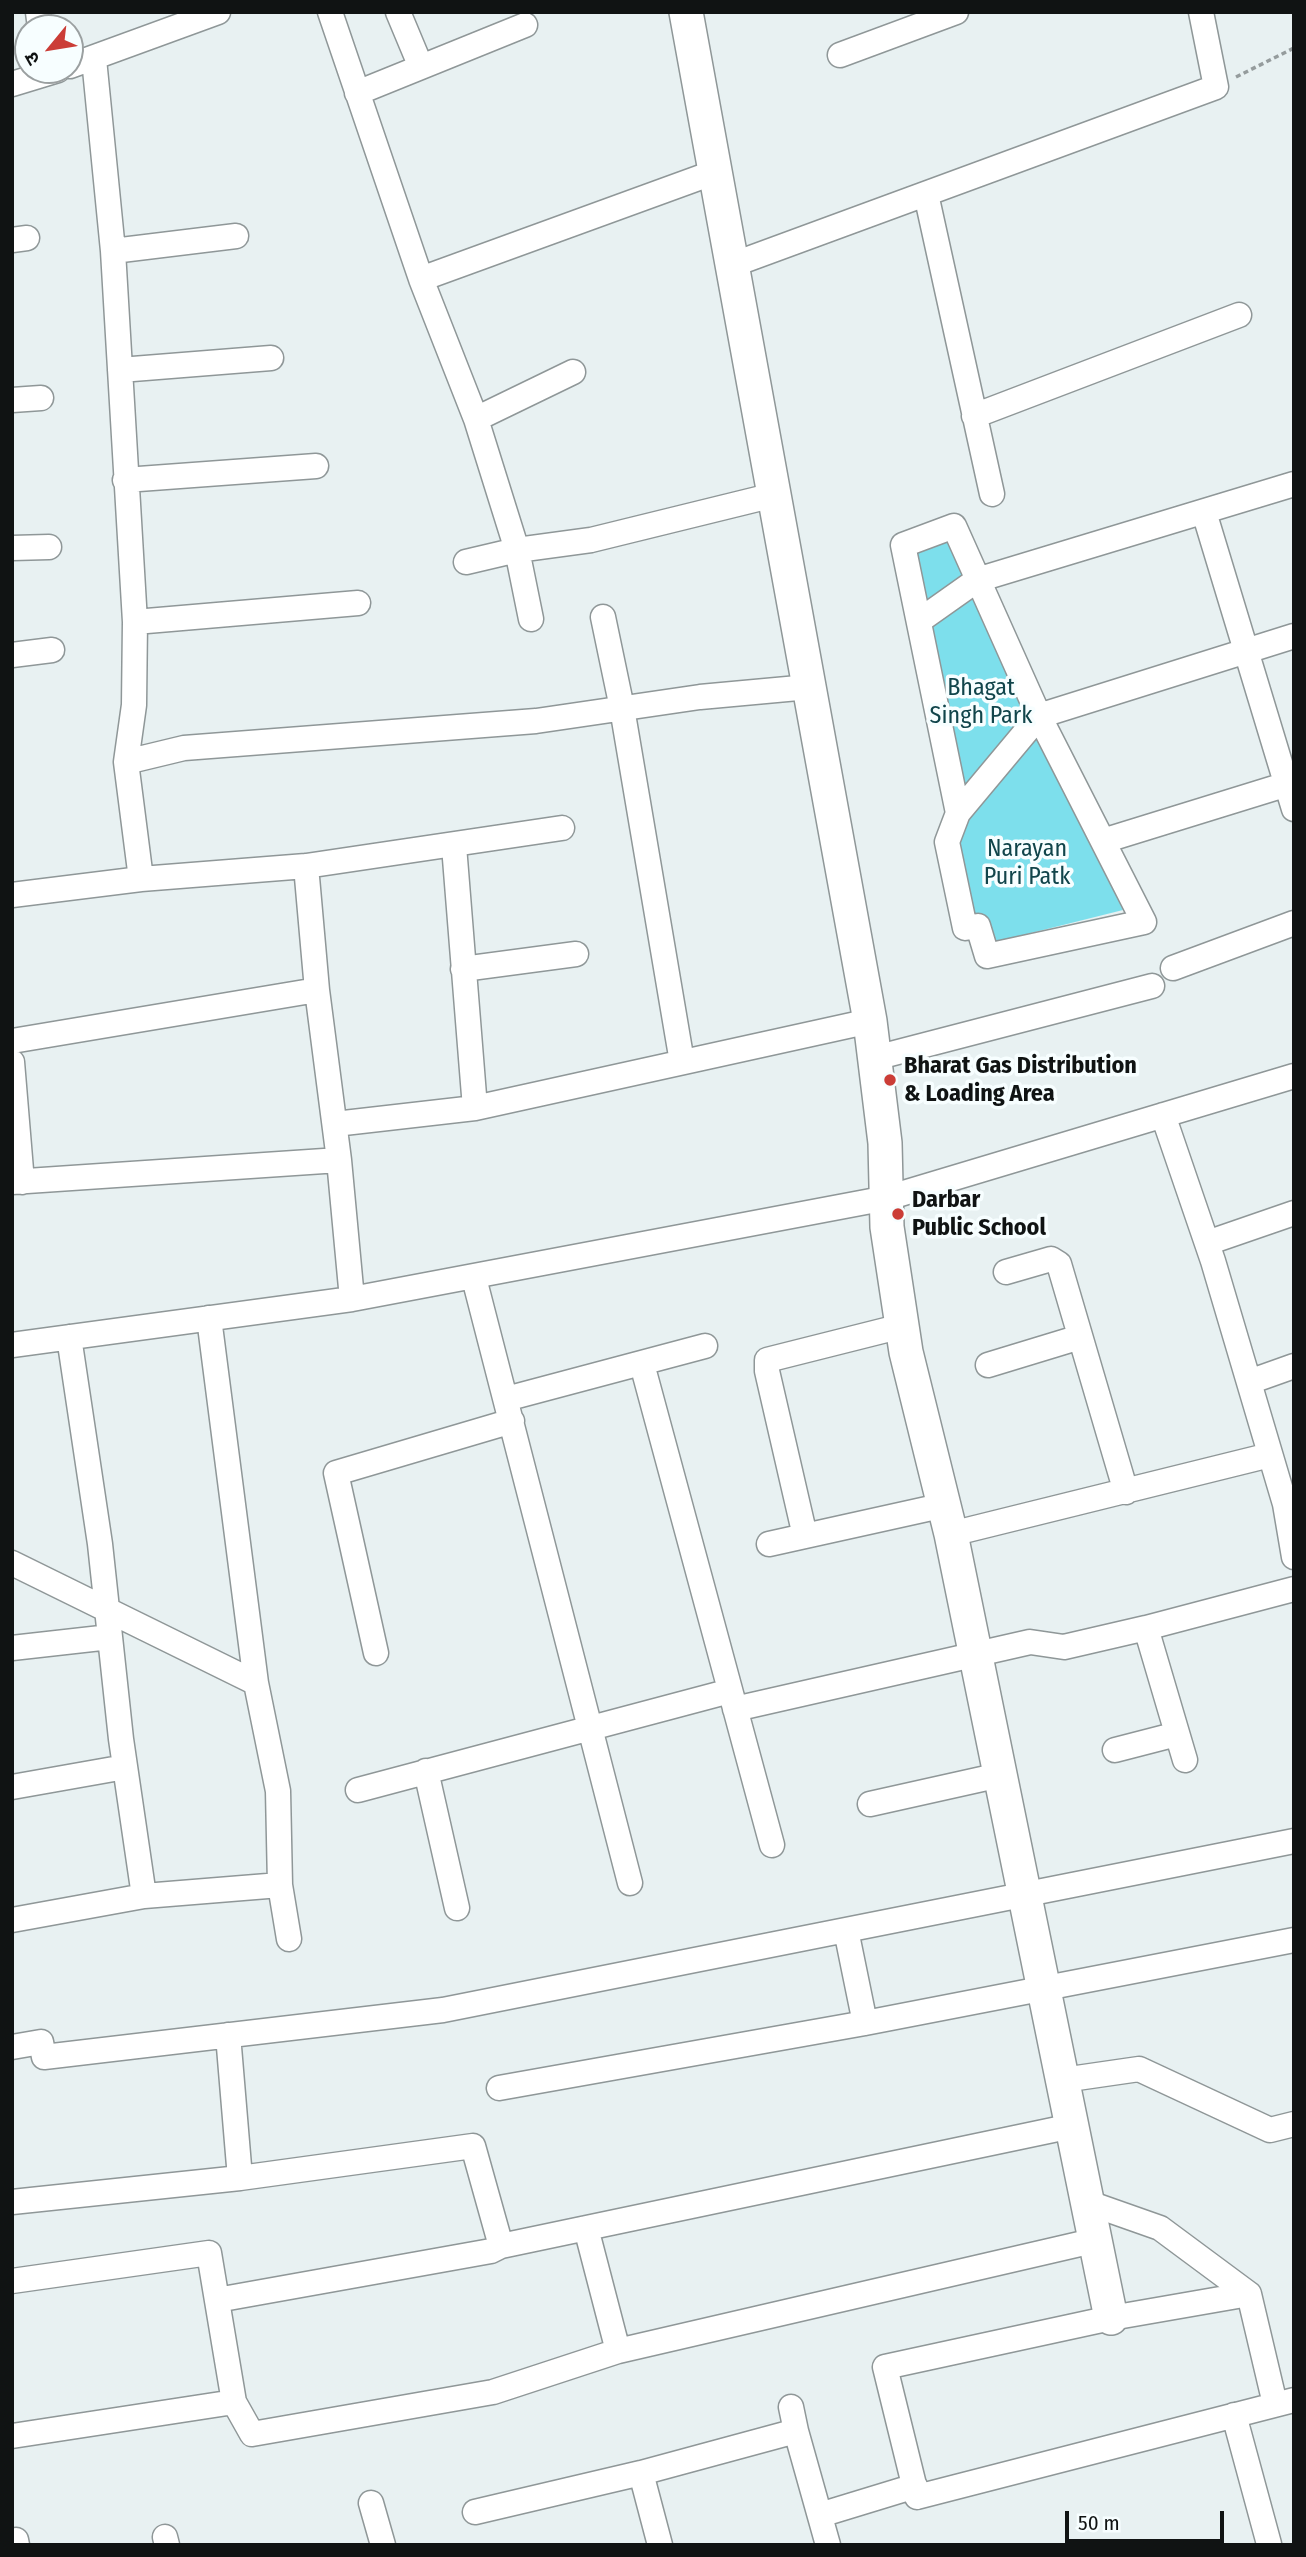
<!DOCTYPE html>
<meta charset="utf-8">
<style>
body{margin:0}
#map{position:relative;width:1306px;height:2557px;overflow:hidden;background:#e8f1f2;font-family:"Fira Sans Condensed","Noto Sans Devanagari",sans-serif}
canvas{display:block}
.frame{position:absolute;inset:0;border:14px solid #101313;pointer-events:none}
.north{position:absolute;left:14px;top:14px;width:70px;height:70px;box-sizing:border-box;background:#f7feff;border:2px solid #9ba0a1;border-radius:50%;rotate:240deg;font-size:19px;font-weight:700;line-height:28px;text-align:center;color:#101313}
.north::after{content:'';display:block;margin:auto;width:24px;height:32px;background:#cb3d37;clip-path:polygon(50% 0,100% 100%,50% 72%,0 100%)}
.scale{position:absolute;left:1065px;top:2511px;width:159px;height:32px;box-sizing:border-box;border:4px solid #101313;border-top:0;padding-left:9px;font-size:21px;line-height:24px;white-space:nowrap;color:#101313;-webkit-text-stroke:5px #f7feff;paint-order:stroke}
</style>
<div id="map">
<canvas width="1306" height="2557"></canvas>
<div class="frame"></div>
<div class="north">उ</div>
<div class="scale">50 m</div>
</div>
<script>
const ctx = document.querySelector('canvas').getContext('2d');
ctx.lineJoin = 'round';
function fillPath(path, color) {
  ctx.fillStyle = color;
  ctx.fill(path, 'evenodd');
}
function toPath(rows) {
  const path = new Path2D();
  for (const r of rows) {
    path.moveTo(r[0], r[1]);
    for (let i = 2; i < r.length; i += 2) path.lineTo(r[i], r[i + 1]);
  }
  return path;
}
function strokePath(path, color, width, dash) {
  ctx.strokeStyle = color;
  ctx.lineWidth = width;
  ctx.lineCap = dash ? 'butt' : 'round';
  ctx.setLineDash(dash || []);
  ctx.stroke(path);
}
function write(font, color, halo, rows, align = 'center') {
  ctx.font = font + ' "Fira Sans Condensed",sans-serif';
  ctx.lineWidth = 7;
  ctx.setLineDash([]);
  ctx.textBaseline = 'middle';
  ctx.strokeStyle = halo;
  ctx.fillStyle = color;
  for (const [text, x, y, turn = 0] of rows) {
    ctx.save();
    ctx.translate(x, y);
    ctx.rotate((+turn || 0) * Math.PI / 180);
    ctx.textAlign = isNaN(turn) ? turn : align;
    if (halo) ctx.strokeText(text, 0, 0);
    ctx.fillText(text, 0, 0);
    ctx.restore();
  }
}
const green = toPath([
 [954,535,1029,714,959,794,910,549],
 [1037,725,1123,910,991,943,985,916,968,919,954,841,964,815]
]);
const path = toPath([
 [1236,77,1294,48]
]);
const street = toPath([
 [38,12,40,28],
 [330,12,421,279,476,419,517,550,531,619],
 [398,12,421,67],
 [840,55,956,12],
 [94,59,113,251,135,622,134,705,126,762,141,879],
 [70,66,218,12],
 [12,84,58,70],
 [357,93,525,25],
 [926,194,992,494],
 [12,240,27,238],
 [113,251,236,236],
 [732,265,1216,87,1201,12],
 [421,279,715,172],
 [120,370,271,358],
 [12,400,41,398],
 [974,416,1239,315],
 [476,419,573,372],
 [125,480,316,466],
 [1204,512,1294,809],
 [12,548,49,547],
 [466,562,517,550,591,540,774,495],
 [603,617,622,708,682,1062],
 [919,621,977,580,1294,484],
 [135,622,358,603],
 [12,655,52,650],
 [126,762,184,748,536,721,700,697,809,687],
 [958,813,903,545,954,526,1039,716,1144,922,987,956,978,926,965,928,947,842,958,813,1039,716,1294,636],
 [1103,841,1294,782],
 [454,846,475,1108],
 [306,866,317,990,339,1160,352,1299],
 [12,895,141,879,306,866,562,828],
 [1173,968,1294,923],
 [463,969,576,954],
 [12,1041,317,990],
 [875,1058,1152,986],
 [12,1062,22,1182],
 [1163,1115,1213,1261,1285,1504],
 [335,1124,475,1108,870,1021],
 [12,1182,339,1160],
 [1207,1243,1294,1213],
 [1006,1272,1051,1259,1059,1264,1126,1492],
 [474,1278,630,1883],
 [902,1326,767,1360,767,1371,805,1536,945,1505],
 [69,1337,100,1544,121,1739,144,1896,280,1885,278,1791,256,1683,209,1318],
 [12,1345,352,1299,887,1198,1294,1076],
 [642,1364,772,1845],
 [988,1365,1080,1337],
 [1249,1382,1294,1366],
 [506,1399,705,1346],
 [1294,1502,1285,1504,1294,1557],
 [951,1534,1270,1455],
 [769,1544,805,1536],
 [12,1563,256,1683],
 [12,1648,110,1637],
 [376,1653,336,1473,512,1421],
 [735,1709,1030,1642,1064,1647,1146,1628],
 [1115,1750,1177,1734],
 [1185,1760,1146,1628,1294,1589],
 [426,1771,457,1908],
 [12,1787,125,1767],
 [358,1790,730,1691],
 [870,1804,1000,1775],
 [280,1885,289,1939],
 [12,1920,144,1896],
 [846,1930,865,2023],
 [228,2035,240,2178],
 [12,2047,41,2042,44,2057,443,2010,1294,1841],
 [1063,2080,1139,2069,1270,2130,1294,2124],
 [499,2088,865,2023,1294,1940],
 [12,2202,240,2178,473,2146,501,2246,1072,2126],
 [1089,2203,1160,2228,1249,2294],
 [586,2228,618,2351],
 [12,2281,209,2253,234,2402,12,2436],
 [217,2300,491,2251,501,2246],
 [234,2402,252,2434,493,2392,618,2351,1097,2240],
 [1275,2404,1249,2294,1111,2318,885,2367,917,2497,1294,2400],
 [791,2407,796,2431],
 [1234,2415,1269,2544],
 [641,2473,660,2545],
 [371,2503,383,2545],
 [475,2512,641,2473,796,2431,828,2545],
 [820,2515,915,2486],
 [165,2537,167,2545],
 [16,2540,17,2545]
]);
const secondary = toPath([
 [686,12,870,1021,885,1143,887,1227,906,1352,951,1534,1111,2318]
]);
const markers = [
 [890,1080,7,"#cb3d37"],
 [898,1214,7,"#cb3d37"]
];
const parkNames = [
 ["Bhagat",981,688],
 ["Singh Park",981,716],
 ["Narayan",1027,849],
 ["Puri Patk",1027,877]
];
const poiNames = [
 ["Bharat Gas Distribution",904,1066],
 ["& Loading Area",904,1094],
 ["Darbar",912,1200],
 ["Public School",912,1228]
];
fillPath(green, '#7ddfec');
strokePath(street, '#8f9798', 27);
strokePath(secondary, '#8f9798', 36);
strokePath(path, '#959c9d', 3.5, [5, 3.5]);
strokePath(street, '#fff', 24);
strokePath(secondary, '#fff', 33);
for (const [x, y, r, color] of markers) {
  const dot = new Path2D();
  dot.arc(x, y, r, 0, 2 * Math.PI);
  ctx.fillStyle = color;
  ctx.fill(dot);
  strokePath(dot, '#f7feff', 2.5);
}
write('24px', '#11454b', '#f7feff', parkNames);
write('bold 24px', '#101313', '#f7feff', poiNames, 'left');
</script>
